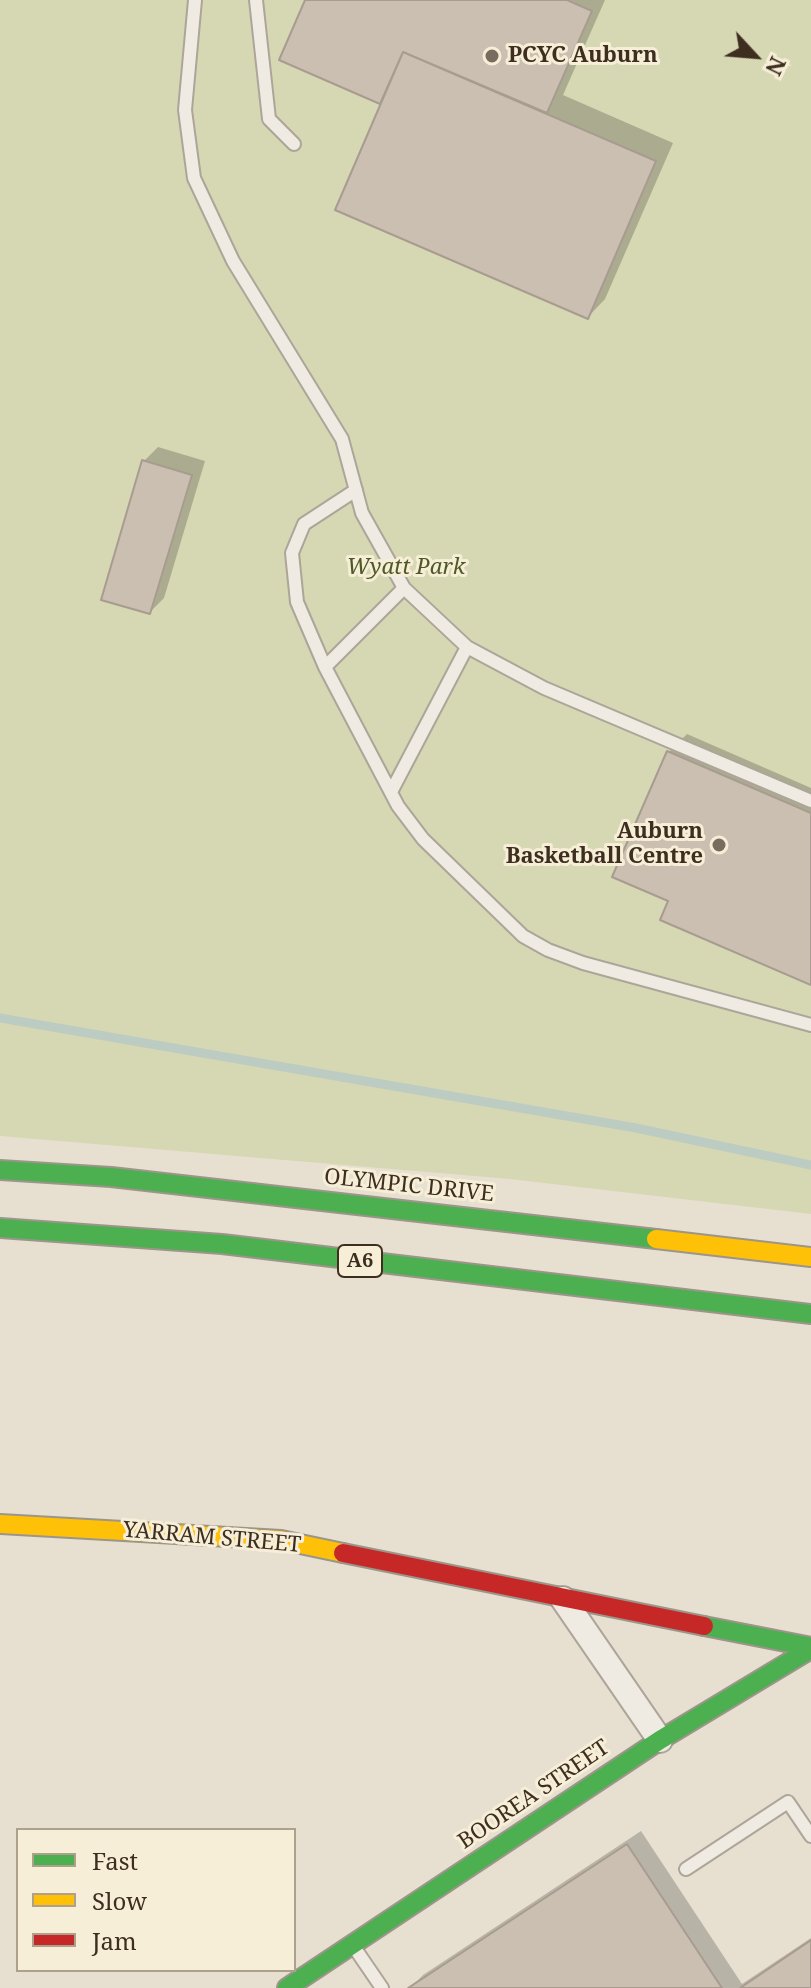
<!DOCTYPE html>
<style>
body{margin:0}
#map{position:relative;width:811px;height:1988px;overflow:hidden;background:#e7e0d1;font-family:"Noto Serif",serif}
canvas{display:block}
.legend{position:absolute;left:16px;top:1828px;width:280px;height:144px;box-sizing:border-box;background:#f7eed8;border:2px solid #ada18e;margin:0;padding:10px 14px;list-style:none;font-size:24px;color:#3d2e20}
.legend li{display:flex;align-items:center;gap:16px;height:40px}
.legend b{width:40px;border:2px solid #ada18e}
.north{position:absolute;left:715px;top:16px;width:80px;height:80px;-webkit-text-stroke:6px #f7eed8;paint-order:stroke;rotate:116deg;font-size:22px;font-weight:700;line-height:32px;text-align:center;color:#3d2e20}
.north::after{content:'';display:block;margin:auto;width:28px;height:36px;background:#3d2e20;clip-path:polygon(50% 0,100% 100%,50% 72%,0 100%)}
</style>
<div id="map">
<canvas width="811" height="1988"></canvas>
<ul class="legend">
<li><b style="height:10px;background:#4caf50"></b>Fast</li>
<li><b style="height:10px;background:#ffc107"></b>Slow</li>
<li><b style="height:10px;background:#c62828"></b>Jam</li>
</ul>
<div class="north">N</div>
</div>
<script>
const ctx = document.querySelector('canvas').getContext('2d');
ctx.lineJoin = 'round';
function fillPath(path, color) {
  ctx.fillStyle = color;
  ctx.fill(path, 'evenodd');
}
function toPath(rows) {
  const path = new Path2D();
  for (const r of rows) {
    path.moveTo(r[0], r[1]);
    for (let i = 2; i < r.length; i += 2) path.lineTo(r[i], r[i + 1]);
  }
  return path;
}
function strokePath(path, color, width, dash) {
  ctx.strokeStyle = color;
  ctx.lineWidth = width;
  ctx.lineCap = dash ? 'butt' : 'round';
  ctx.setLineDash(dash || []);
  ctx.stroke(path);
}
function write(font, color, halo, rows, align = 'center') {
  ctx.font = font + ' "Noto Serif",serif';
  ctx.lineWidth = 6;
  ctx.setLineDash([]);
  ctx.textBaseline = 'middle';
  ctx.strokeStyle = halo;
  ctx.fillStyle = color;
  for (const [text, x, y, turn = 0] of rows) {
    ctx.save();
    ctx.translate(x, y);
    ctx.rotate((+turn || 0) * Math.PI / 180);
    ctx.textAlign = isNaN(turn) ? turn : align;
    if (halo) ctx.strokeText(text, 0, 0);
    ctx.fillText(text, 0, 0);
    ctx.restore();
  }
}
const green = toPath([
 [0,0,811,0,811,1214,510,1179,0,1136]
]);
const shadow = toPath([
 [307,0,605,0,563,95,673,143,605,299,588,317,383,103,281,59],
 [158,447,205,461,164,598,150,612,144,461],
 [687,734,811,788,811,983,671,900,615,876,669,752],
 [641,1831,742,1984,811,1938,811,1988,410,1988,423,1975]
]);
const stream = toPath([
 [0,1018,636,1128,811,1165]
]);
const building = toPath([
 [305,0,567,0,592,11,547,113,403,52,380,104,279,60,305,0],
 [403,52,656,161,588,319,335,210,403,52],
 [142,460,192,475,150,614,101,600,142,460],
 [667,751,811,813,811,985,660,920,668,901,612,877,667,751],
 [627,1844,722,1988,408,1988,627,1844],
 [811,1940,811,1988,740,1988,811,1940]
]);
const lane = toPath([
 [195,0,185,110,194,178,233,261,342,439,362,513,404,588,467,647,544,688,811,801],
 [256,0,269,119,294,144],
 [356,490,304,524,292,553,297,602,325,667,398,806,423,839,523,936,548,950,583,963,811,1025],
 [325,667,404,588],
 [391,792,467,647],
 [686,1869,788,1802,811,1836],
 [354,1947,382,1988]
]);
const street = toPath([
 [563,1599,660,1740]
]);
const fast = toPath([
 [0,1170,111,1177,656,1239],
 [0,1228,222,1244,811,1314],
 [704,1626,811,1647],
 [287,1988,660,1740,811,1649]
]);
const slow = toPath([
 [656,1239,811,1257],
 [0,1524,281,1540,343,1553]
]);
const jam = toPath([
 [343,1553,704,1626]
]);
const markers = [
 [492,56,8,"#786c5e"],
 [719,845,8,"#786c5e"]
];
const shields = [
 [360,1261,44]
];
const shieldNames = [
 ["A6",360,1261]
];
const poiNames = [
 ["PCYC Auburn",508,56],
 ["Auburn",703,832,"right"],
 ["Basketball Centre",703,857,"right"]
];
const parkNames = [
 ["Wyatt Park",406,568]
];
const streetNames = [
 ["OLYMPIC DRIVE",409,1186,6],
 ["YARRAM STREET",212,1538,5],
 ["BOOREA STREET",534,1795,-34]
];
fillPath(green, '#d6d7b3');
fillPath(shadow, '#0003');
strokePath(stream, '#bcccc2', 9);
fillPath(building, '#cbbfb2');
strokePath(building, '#a89c90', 2);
strokePath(lane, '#ada599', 16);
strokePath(street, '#ada599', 28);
strokePath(fast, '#9c958a', 22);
strokePath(slow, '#9c958a', 22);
strokePath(jam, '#9c958a', 22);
strokePath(lane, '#efebe3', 12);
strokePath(street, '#efebe3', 24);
strokePath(fast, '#4caf50', 18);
strokePath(slow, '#ffc107', 18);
strokePath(jam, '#c62828', 18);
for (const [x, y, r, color] of markers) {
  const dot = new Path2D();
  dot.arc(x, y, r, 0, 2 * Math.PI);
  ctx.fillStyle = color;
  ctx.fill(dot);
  strokePath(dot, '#f7eed8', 3);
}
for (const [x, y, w] of shields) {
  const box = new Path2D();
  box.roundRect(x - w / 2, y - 16, w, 32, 6);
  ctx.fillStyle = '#f7eed8';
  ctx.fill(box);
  strokePath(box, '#3d2e20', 2);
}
write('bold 20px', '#3d2e20', null, shieldNames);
write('bold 22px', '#3d2e20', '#f7eed8', poiNames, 'left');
write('italic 22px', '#4d5a26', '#f7eed8', parkNames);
write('22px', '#3d2e20', '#f7eed8', streetNames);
</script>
